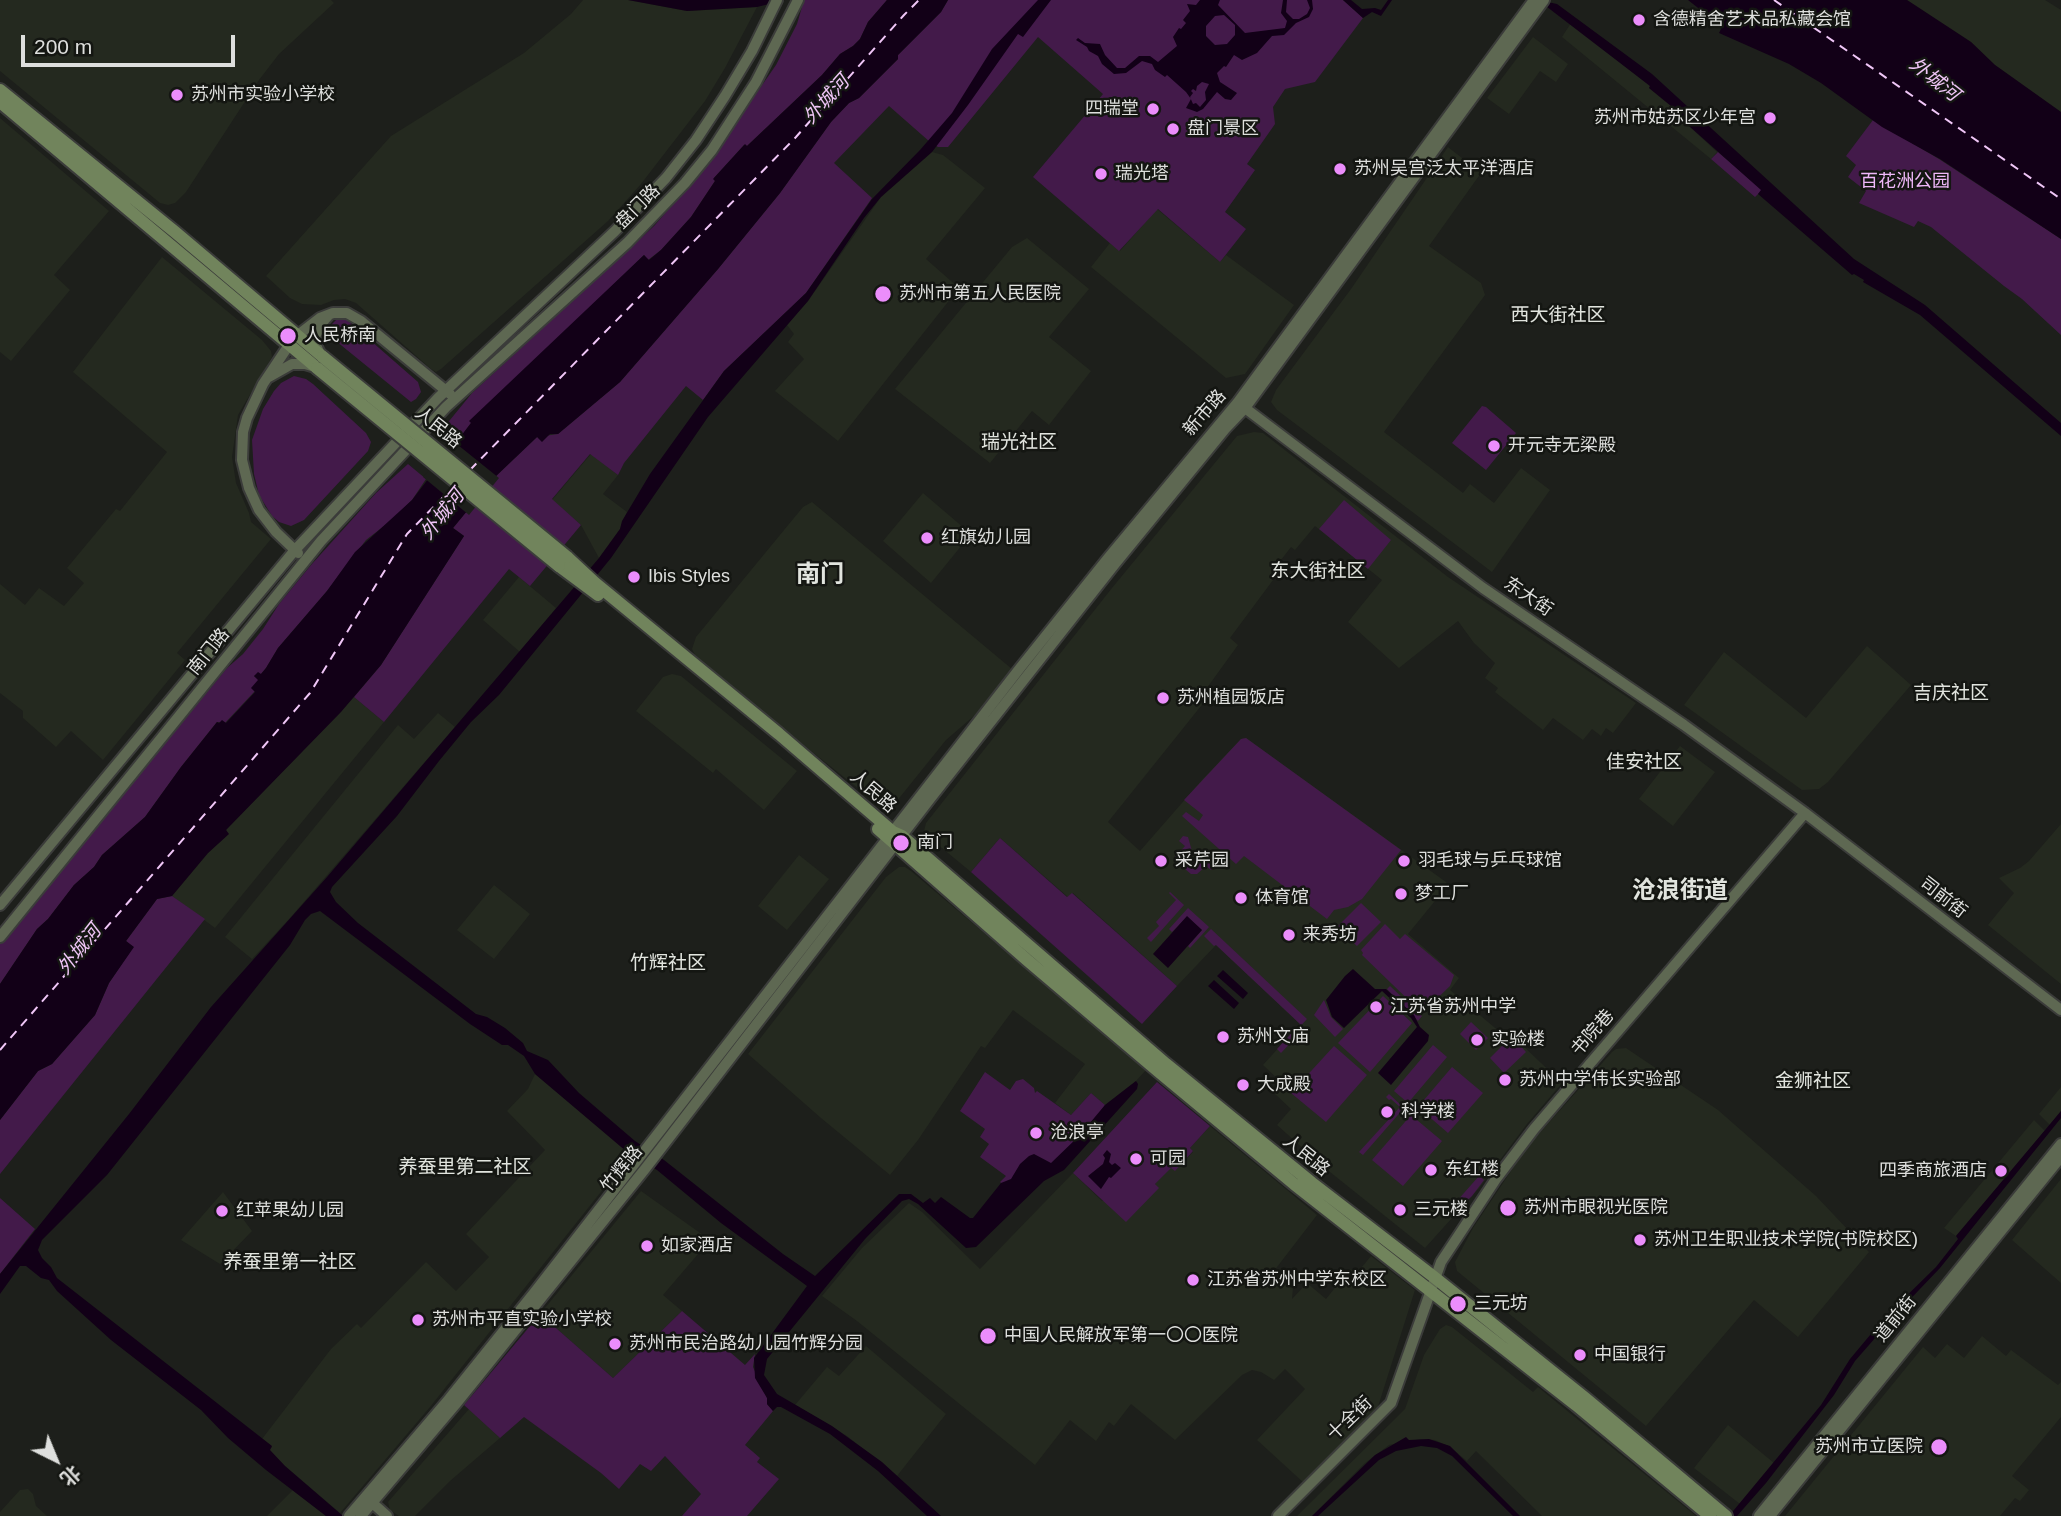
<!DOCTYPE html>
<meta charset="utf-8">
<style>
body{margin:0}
#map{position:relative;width:2061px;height:1516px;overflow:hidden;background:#1d1f1b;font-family:Arial,"Noto Sans SC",sans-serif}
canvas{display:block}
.north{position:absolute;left:21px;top:1425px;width:70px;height:70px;-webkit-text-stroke:5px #141612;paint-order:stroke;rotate:137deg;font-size:19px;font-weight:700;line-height:28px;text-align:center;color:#dedfdd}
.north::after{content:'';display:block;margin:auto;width:24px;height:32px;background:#dedfdd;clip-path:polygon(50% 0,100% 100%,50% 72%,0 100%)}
.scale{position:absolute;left:21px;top:35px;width:214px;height:32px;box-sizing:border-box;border:4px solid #dedfdd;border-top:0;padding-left:9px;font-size:21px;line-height:24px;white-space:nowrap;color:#dedfdd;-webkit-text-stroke:5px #141612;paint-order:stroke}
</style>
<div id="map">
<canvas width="2061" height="1516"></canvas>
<div class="north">北</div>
<div class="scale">200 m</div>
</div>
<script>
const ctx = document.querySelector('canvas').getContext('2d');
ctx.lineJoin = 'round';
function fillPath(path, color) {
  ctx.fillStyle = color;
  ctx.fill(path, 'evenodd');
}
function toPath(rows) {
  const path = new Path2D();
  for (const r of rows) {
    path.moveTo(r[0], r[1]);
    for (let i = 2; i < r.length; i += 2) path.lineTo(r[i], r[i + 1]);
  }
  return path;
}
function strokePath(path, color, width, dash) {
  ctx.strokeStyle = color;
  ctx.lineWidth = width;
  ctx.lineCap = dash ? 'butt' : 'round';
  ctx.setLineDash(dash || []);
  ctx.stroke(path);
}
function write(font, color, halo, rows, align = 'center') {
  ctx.font = font + ' Arial,"Noto Sans SC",sans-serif';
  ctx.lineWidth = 5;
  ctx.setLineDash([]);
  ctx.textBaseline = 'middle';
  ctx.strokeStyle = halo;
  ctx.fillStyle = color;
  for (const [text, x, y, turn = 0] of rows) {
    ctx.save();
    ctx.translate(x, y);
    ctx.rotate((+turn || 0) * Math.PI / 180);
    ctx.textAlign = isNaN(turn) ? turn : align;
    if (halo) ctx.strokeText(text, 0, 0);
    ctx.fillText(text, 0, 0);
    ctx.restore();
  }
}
const built = toPath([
 [0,0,331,0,334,3,279,54,259,80,186,192,175,203,168,205,160,203,0,71],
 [583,0,628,0,687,11,757,7,725,68,705,101,641,184,608,221,441,369,436,372,431,369,356,303,345,299,334,300,321,305,302,304,290,298,266,276,391,136,524,53,571,14],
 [1907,0,2045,0,2061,10,2061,112,1995,65,1971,42],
 [1571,23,1650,86,1649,88,1671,106,1670,108,1690,124,1689,126,1717,152,1711,159,1562,37],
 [1533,37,1568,64,1556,82,1540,71,1509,114,1487,98],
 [0,118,109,211,54,275,70,290,11,361,0,352],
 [1448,147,1481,173,1429,246,1481,283,1485,295,1384,432,1463,493,1470,484,1494,503,1521,468,1550,490,1492,572,1277,410,1271,402,1276,390,1351,289],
 [932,152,943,155,985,188,926,259,959,288,838,441,775,391,804,359,788,342,794,334,787,325,779,333,808,301,881,197],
 [1157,209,1220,262,1226,255,1294,305,1245,374,1226,378,1091,267,1110,243,1120,251],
 [1027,238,1089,289,1049,337,1091,371,1049,425,1032,411,990,463,895,389,1012,247],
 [162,257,262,340,271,351,272,357,238,415,232,457,236,483,249,513,251,522,271,539,177,653,185,660,103,760,71,731,56,747,23,718,23,711,0,693,0,584,25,605,39,588,64,606,84,583,67,568,116,509,120,511,167,452,73,372],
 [1254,432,1263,433,1448,577,1636,703,1613,733,1606,728,1601,736,1592,729,1583,740,1553,718,1543,730,1495,692,1498,688,1485,678,1495,663,1474,643,1458,621,1399,668,1348,622,1382,580,1315,526,1295,550,1291,547,1271,573,1276,576,1230,638,1238,645,1204,692,1209,696,1108,822,1140,851,1202,780,1241,739,1246,738,1446,882,1448,885,1408,934,1459,978,1450,990,1507,1038,1518,1041,1562,1083,1527,1124,1479,1188,1425,1248,1325,1168,1277,1125,1291,1109,1275,1094,1283,1084,1263,1065,1300,1024,1216,945,1177,986,1073,893,1068,897,1000,838,971,872,925,834,924,831,926,823,1112,588,1237,436],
 [591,454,618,475,603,494,627,512,620,529,599,558,581,525,552,500],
 [923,493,971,534,931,583,883,541],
 [812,502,1012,669,975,715,946,740,888,812,782,728,695,655,692,649,696,637,803,507],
 [519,577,556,608,520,652,483,620],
 [1867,646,1911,685,1828,782,1819,789,1802,790,1684,705,1724,652,1806,718],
 [672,674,681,676,797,771,764,810,716,769,713,773,636,711,663,677],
 [354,697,384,722,215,928,172,896,208,853,228,834,226,830],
 [438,713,455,727,290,918,252,959,225,937,398,725,414,739],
 [1680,746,1715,772,1673,826,1639,799],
 [2061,824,2061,984,1988,925,2014,893,1999,878,2020,868,2029,861],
 [799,855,829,879,787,930,758,906],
 [899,867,905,867,911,871,1146,1070,1136,1081,1105,1105,1091,1093,1071,1115,1055,1103,1085,1064,1013,1010,985,1048,981,1046,918,1140,890,1175,821,1118,748,1054,886,877],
 [494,885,530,914,494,959,457,930],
 [1626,1048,1718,1110,1816,1196,1869,1252,1798,1337,1754,1300,1646,1426,1457,1271,1455,1262,1473,1228,1527,1147,1612,1052,1616,1049],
 [535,1074,631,1154,430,1407,340,1513,285,1466,269,1450,272,1447,262,1439,331,1349,357,1324,361,1328,426,1262,456,1291,489,1257,466,1234,545,1150,507,1111,528,1089],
 [2061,1087,2061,1111,2050,1125,2039,1114],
 [2034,1120,2045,1131,1956,1236,1944,1228],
 [1210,1126,1317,1215,1274,1271,1293,1288,1292,1299,1307,1283,1326,1299,1350,1269,1357,1273,1371,1256,1415,1290,1376,1413,1305,1484,1257,1440,1305,1389,1285,1369,1274,1380,1261,1372,1252,1370,1242,1375,1175,1440,1131,1404,1114,1426,1109,1422,1096,1441,1070,1420,1035,1465,857,1321,822,1296,862,1248,909,1203,922,1212,980,1269,1073,1173,1102,1201,1158,1188,1155,1184,1171,1167,1175,1170,1193,1152,1190,1148],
 [2061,1179,2061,1283,2012,1240],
 [641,1191,710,1240,663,1295,682,1311,613,1378,540,1314],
 [223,1192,252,1231,220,1264,181,1240],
 [1446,1325,1452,1327,1533,1392,1538,1387,1696,1516,1542,1516,1476,1451,1467,1461,1450,1447,1435,1440,1421,1439,1389,1445,1365,1463,1312,1516,1297,1516,1405,1409,1424,1355,1440,1329],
 [1982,1336,2006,1356,2011,1350,2058,1385,2061,1382,2061,1417,2012,1476,2029,1490,2020,1501,2015,1498,2000,1516,1785,1516,1923,1347,1935,1358,1947,1344,1964,1358],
 [866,1346,946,1414,897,1476,847,1436,795,1405,827,1367,839,1376],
 [469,1409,500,1438,450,1481,415,1516,399,1516,390,1510,388,1502],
 [1728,1425,1774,1463,1740,1504,1694,1468],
 [28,1489,33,1494,36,1506,47,1516,0,1516,0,1512,20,1490],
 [293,1490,308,1502,326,1516,267,1516]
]);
const green = toPath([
 [804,0,887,0,868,22,860,39,853,46,840,54,822,75,747,146,744,145,714,178,715,181,691,217,661,250,648,260,644,255,471,423,456,443,441,431,472,393,654,226,703,170,776,65,797,24],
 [948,0,1343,0,1363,18,1315,82,1285,89,1273,107,1275,124,1247,164,1255,170,1225,212,1246,229,1220,262,1158,209,1119,251,1033,177,1103,94,1038,37,948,147,938,147,930,142,889,106,834,163,872,198,806,293,724,371,703,400,686,386,624,463,618,475,590,454,552,499,581,525,530,586,509,569,384,722,354,697,381,665,464,536,453,528,495,477,537,437,558,434,620,382,718,269,780,193,831,122,849,103,859,98,898,59,898,55,941,12],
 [1873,120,1939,159,2061,239,2061,335,2022,299,2004,286,1931,227,1918,221,1914,227,1859,203,1866,191,1848,177,1856,165,1846,156],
 [1718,152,1762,190,1755,197,1711,159],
 [338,318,347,320,418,382,421,392,416,399,411,402,331,337,329,327],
 [294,376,306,379,313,384,366,433,371,442,368,451,304,520,291,526,279,522,272,516,259,495,254,474,252,440,263,409,274,391,281,383],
 [1482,406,1486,407,1516,433,1486,470,1452,443],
 [408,464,426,479,412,500,393,519,366,540,327,591,278,648,266,668,261,674,254,676,259,680,255,691,225,723,217,722,181,767,145,817,102,855,94,867,74,885,48,919,37,929,0,984,0,944,227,668,243,654,263,629,279,604,311,565,376,493],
 [1344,500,1391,540,1368,569,1319,529],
 [1246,738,1401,850,1362,899,1348,907,1334,910,1327,919,1244,856,1236,864,1182,816,1186,812,1199,821,1203,815,1184,800,1241,739],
 [1183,836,1188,837,1193,855,1182,866,1174,858,1185,846,1179,841],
 [1000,838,1067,897,1072,893,1177,986,1142,1024,971,872],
 [1196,857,1211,861,1215,865,1211,870,1206,866,1197,874,1191,874,1185,869],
 [1170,892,1184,905,1151,942,1147,938,1159,926,1156,922,1176,900,1169,893],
 [172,896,205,919,0,1174,0,1120,38,1071,52,1064,95,1015,109,983,133,947,126,941,157,899],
 [1361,903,1381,922,1357,946,1337,927],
 [1188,908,1209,927,1190,948,1188,946,1202,930,1187,917,1172,932,1169,929],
 [1385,924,1400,939,1405,934,1454,975,1450,986,1422,1013,1362,955,1363,953,1361,950],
 [1211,929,1307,1019,1293,1034,1296,1037,1281,1053,1277,1049,1300,1024,1216,945,1214,946,1204,936],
 [1390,986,1422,1016,1418,1021,1387,989],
 [1383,996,1412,1023,1370,1072,1338,1043],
 [1324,1000,1331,1017,1343,1029,1335,1037,1314,1015],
 [1471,1022,1488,1038,1476,1050,1460,1034],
 [1508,1040,1517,1042,1526,1052,1504,1073,1490,1058],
 [1433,1045,1447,1057,1408,1103,1394,1091],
 [1334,1046,1367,1075,1326,1122,1291,1093],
 [1452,1067,1483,1093,1448,1133,1418,1107],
 [985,1072,1010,1090,1016,1081,1023,1079,1034,1088,1035,1093,1037,1091,1071,1115,1091,1093,1105,1105,1077,1147,1014,1193,1000,1182,1006,1176,980,1157,989,1144,980,1137,985,1129,960,1111],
 [1157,1082,1210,1126,1190,1148,1193,1151,1175,1171,1171,1168,1155,1184,1159,1188,1126,1222,1073,1173],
 [1389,1094,1404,1108,1363,1155,1359,1152,1400,1107,1391,1099,1389,1100,1386,1097],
 [1411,1115,1442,1141,1403,1186,1372,1160],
 [1479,1176,1484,1180,1472,1196,1453,1214,1449,1210],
 [0,1198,35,1229,0,1274],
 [682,1311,745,1365,755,1354,753,1367,768,1400,767,1404,773,1411,745,1445,760,1458,757,1462,779,1479,747,1516,682,1516,701,1494,665,1456,651,1471,640,1464,619,1489,601,1473,524,1417,500,1438,464,1405,540,1314,613,1378]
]);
const water = toPath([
 [628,0,785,0,757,7,687,11],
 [887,0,948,0,941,12,898,55,898,59,859,98,849,103,831,122,780,193,718,269,620,382,558,434,550,434,542,442,537,437,495,477,453,528,464,536,381,665,341,712,226,830,229,834,208,853,172,896,157,899,126,941,134,947,109,983,95,1015,52,1064,38,1071,0,1120,0,984,37,929,48,919,74,885,94,867,102,855,145,817,181,767,217,722,219,723,222,720,226,723,255,692,251,688,258,680,254,676,258,672,261,674,266,668,278,648,327,591,355,552,412,500,471,423,469,421,644,255,649,260,661,250,691,217,715,181,713,179,745,144,747,146,822,75,840,54,853,46,860,39,868,22],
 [1038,0,1051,0,1023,37,1018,34,968,105,932,152,881,197,864,218,808,301,708,417,611,558,499,695,471,722,439,761,397,816,332,887,330,892,336,902,358,923,476,1014,487,1017,505,1028,523,1043,527,1051,548,1060,579,1093,635,1141,664,1160,783,1254,815,1276,899,1194,911,1194,923,1203,930,1198,935,1203,941,1197,970,1218,973,1218,1001,1183,1011,1179,1020,1164,1029,1156,1034,1154,1051,1163,1079,1136,1105,1105,1136,1081,1138,1084,1137,1089,1064,1170,1044,1181,976,1247,966,1248,918,1204,909,1199,902,1201,865,1239,767,1359,764,1375,777,1394,832,1426,882,1462,941,1516,927,1516,878,1471,830,1434,781,1407,777,1407,773,1411,767,1404,767,1398,755,1378,754,1358,807,1286,721,1223,657,1170,627,1152,535,1074,524,1056,508,1045,502,1045,470,1024,320,911,311,914,305,920,290,945,107,1175,42,1240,38,1250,42,1258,51,1267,57,1278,272,1446,270,1450,285,1466,343,1516,326,1516,266,1470,228,1438,201,1410,111,1340,57,1291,49,1280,41,1278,26,1266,20,1266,0,1294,0,1274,129,1114,211,1007,327,877,599,558,620,529,622,521,650,474,724,371,806,293,872,199,920,150,952,113,992,49],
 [1200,0,1220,0,1218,5,1245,33,1285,28,1287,21,1281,13,1283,0,1287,0,1286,12,1293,19,1299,19,1307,14,1310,8,1307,0,1312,0,1313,9,1309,17,1296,23,1284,35,1272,36,1257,53,1242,60,1234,55,1226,67,1224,66,1217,73,1220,82,1237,93,1231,100,1225,99,1217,92,1203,109,1197,112,1186,108,1191,99,1186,92,1167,75,1165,77,1155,70,1152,64,1142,61,1126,73,1114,74,1102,64,1098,56,1089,51,1087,47,1076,40,1078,38,1085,43,1100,44,1105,55,1117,68,1125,68,1139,56,1150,56,1158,62,1177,46,1173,37,1179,28,1181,29,1186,23,1183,20,1190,11,1187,4,1196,5],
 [1224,15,1235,25,1235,35,1227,44,1215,45,1206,36,1206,26,1215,16],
 [1202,82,1209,84,1205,92,1206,100,1200,107,1196,103,1193,104,1190,97,1193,93,1191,91,1193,89,1196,91,1197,86],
 [1343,0,1351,0,1362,9,1375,8,1381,10,1388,0,1392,0,1381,16,1372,12,1363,18],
 [1538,0,1557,4,1652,74,1854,259,1925,305,2061,423,2061,436,1920,315,1863,282,1864,280,1854,274,1852,275,1758,194,1761,190,1689,126,1690,124,1670,108,1671,106,1649,88,1650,86],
 [1688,0,1907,0,1971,42,1995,65,2061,112,2061,239,1940,159,1882,127,1821,83,1789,64,1719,33,1722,27],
 [1187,916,1202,930,1168,968,1153,954],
 [1353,969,1375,989,1386,989,1414,1015,1420,1027,1429,1035,1428,1041,1391,1085,1378,1073,1417,1027,1411,1018,1382,991,1344,1028,1332,1017,1326,1000,1345,976],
 [1223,970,1248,993,1243,999,1217,976],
 [1214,980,1239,1003,1234,1009,1208,986],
 [2061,1111,2061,1118,1940,1268,1897,1313,1855,1361,1834,1395,1766,1483,1737,1516,1729,1516,1821,1405,1850,1359,1886,1316,1936,1267,1958,1239,1956,1236],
 [1107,1150,1111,1154,1109,1162,1112,1165,1115,1163,1121,1168,1111,1178,1109,1177,1101,1189,1088,1176,1103,1164,1105,1158,1103,1155],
 [1406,1437,1409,1440,1429,1439,1450,1446,1520,1516,1513,1516,1452,1456,1437,1448,1421,1446,1396,1451,1379,1460,1318,1516,1312,1516,1375,1455]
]);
const pier = toPath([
 [453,441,499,478,469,515,423,477]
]);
const ferry = toPath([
 [1774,0,2061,199],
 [470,470,796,137,904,15,919,0],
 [0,1050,310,693,407,534,454,486]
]);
const secondary = toPath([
 [298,335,320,318,333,313,347,313,361,321,450,394],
 [289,345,263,384,247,418,243,432,242,460,249,488,259,510,276,532,298,553],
 [320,354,315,343,315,337,321,324,328,316],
 [269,377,292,364,305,364,315,367],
 [1241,405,1483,588,1684,725,1805,813,2061,1010],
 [0,905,295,550,438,398,615,231,666,178,696,140,725,96,752,51,777,0],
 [0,937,321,541,446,407,627,243,685,183,712,150,756,82,798,0],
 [368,1499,387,1516],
 [349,1516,449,1399,534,1293,1020,668,1108,558,1238,402,1534,0],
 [361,1516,455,1405,645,1169,930,799,1115,564,1225,429,1245,408,1544,0],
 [1278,1516,1391,1403,1441,1262,1496,1179,1534,1129,1805,813],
 [1759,1516,2061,1144],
 [1770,1516,2061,1157]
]);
const primary = toPath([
 [0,90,175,232,323,357],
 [0,102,317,368],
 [567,557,595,583,779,734,893,832,902,836,1166,1064,1312,1183,1434,1277,1585,1398,1726,1516],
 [559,566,598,595],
 [878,829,1027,960,1159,1072,1294,1184,1576,1405,1710,1516]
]);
const primaryBridge = toPath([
 [323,357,567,557],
 [317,368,559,566]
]);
const markers = [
 [1639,20,7,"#eb8dfb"],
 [177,95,7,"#eb8dfb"],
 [1153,109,7,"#eb8dfb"],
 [1770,118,7,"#eb8dfb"],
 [1173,129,7,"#eb8dfb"],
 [1340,169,7,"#eb8dfb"],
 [1101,174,7,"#eb8dfb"],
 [883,294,9,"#eb8dfb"],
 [288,336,9,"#eb8dfb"],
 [1494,446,7,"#eb8dfb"],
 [927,538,7,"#eb8dfb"],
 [634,577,7,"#eb8dfb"],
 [1163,698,7,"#eb8dfb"],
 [901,843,9,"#eb8dfb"],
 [1161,861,7,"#eb8dfb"],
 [1404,861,7,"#eb8dfb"],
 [1401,894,7,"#eb8dfb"],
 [1241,898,7,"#eb8dfb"],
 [1289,935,7,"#eb8dfb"],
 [1376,1007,7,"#eb8dfb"],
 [1223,1037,7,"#eb8dfb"],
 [1477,1040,7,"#eb8dfb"],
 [1505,1080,7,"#eb8dfb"],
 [1243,1085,7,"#eb8dfb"],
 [1387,1112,7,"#eb8dfb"],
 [1036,1133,7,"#eb8dfb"],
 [1136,1159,7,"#eb8dfb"],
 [1431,1170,7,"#eb8dfb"],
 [2001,1171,7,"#eb8dfb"],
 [1508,1208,9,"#eb8dfb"],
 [1400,1210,7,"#eb8dfb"],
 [222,1211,7,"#eb8dfb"],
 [1640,1240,7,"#eb8dfb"],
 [647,1246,7,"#eb8dfb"],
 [1193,1280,7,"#eb8dfb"],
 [1458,1304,9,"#eb8dfb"],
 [418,1320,7,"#eb8dfb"],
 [988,1336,9,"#eb8dfb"],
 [615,1344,7,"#eb8dfb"],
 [1580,1355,7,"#eb8dfb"],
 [1939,1447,9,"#eb8dfb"]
];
const poiNames = [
 ["含德精舍艺术品私藏会馆",1653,20],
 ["苏州市实验小学校",191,95],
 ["四瑞堂",1139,109,"right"],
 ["苏州市姑苏区少年宫",1756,118,"right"],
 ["盘门景区",1187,129],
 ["苏州吴宫泛太平洋酒店",1354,169],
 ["瑞光塔",1115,174],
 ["苏州市第五人民医院",899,294],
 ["人民桥南",304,336],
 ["开元寺无梁殿",1508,446],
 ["红旗幼儿园",941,538],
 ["Ibis Styles",648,577],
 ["苏州植园饭店",1177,698],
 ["南门",917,843],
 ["采芹园",1175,861],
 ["羽毛球与乒乓球馆",1418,861],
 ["梦工厂",1415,894],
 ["体育馆",1255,898],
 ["来秀坊",1303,935],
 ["江苏省苏州中学",1390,1007],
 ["苏州文庙",1237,1037],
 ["实验楼",1491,1040],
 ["苏州中学伟长实验部",1519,1080],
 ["大成殿",1257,1085],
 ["科学楼",1401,1112],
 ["沧浪亭",1050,1133],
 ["可园",1150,1159],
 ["东红楼",1445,1170],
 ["四季商旅酒店",1987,1171,"right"],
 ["苏州市眼视光医院",1524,1208],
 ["三元楼",1414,1210],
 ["红苹果幼儿园",236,1211],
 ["苏州卫生职业技术学院(书院校区)",1654,1240],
 ["如家酒店",661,1246],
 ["江苏省苏州中学东校区",1207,1280],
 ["三元坊",1474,1304],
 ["苏州市平直实验小学校",432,1320],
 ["中国人民解放军第一〇〇医院",1004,1336],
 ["苏州市民治路幼儿园竹辉分园",629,1344],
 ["中国银行",1594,1355],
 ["苏州市立医院",1923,1447,"right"]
];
const parkNames = [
 ["百花洲公园",1905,182]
];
const streetNames = [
 ["盘门路",638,207,-45],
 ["新市路",1205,413,-49],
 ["人民路",438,428,39],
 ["东大街",1528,597,34],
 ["南门路",209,652,-51],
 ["人民路",873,792,41],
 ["司前街",1943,898,38],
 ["书院巷",1593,1033,-49],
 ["人民路",1306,1156,39],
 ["竹辉路",622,1169,-51],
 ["道前街",1896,1319,-51],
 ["十全街",1350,1419,-44]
];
const waterNames = [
 ["外城河",1934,80,38],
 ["外城河",827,100,-48],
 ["外城河",443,515,-52],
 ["外城河",80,950,-52]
];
const neighbourhoodNames = [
 ["西大街社区",1558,316],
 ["瑞光社区",1019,443],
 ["东大街社区",1318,572],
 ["吉庆社区",1951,694],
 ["佳安社区",1644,763],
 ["竹辉社区",668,964],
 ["金狮社区",1813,1082],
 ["养蚕里第二社区",465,1168],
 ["养蚕里第一社区",290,1263]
];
const districtNames = [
 ["南门",820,575],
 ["沧浪街道",1680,891]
];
fillPath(built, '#24291f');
fillPath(green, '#431a4a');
fillPath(water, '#120017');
fillPath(pier, '#1d1f1b');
strokePath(ferry, '#f0c6f7', 2, [9, 7]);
strokePath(secondary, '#3b3c3a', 14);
strokePath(primary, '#3b3c3a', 16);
strokePath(secondary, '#5e6852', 10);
strokePath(primary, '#71845c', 12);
strokePath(primaryBridge, '#3b3c3a', 16, []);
strokePath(primaryBridge, '#71845c', 12);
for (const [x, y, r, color] of markers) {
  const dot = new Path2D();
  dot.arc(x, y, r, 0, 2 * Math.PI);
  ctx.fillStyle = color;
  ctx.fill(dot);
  strokePath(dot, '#141612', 2.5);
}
write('18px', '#dedfdd', '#141612', poiNames, 'left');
write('18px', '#efb8f9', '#141612', parkNames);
write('18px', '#dedfdd', '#141612', streetNames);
write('italic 19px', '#f0c6f7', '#141612', waterNames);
write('19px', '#e1e4de', '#141612', neighbourhoodNames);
write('bold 24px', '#e1e4de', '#141612', districtNames);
</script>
